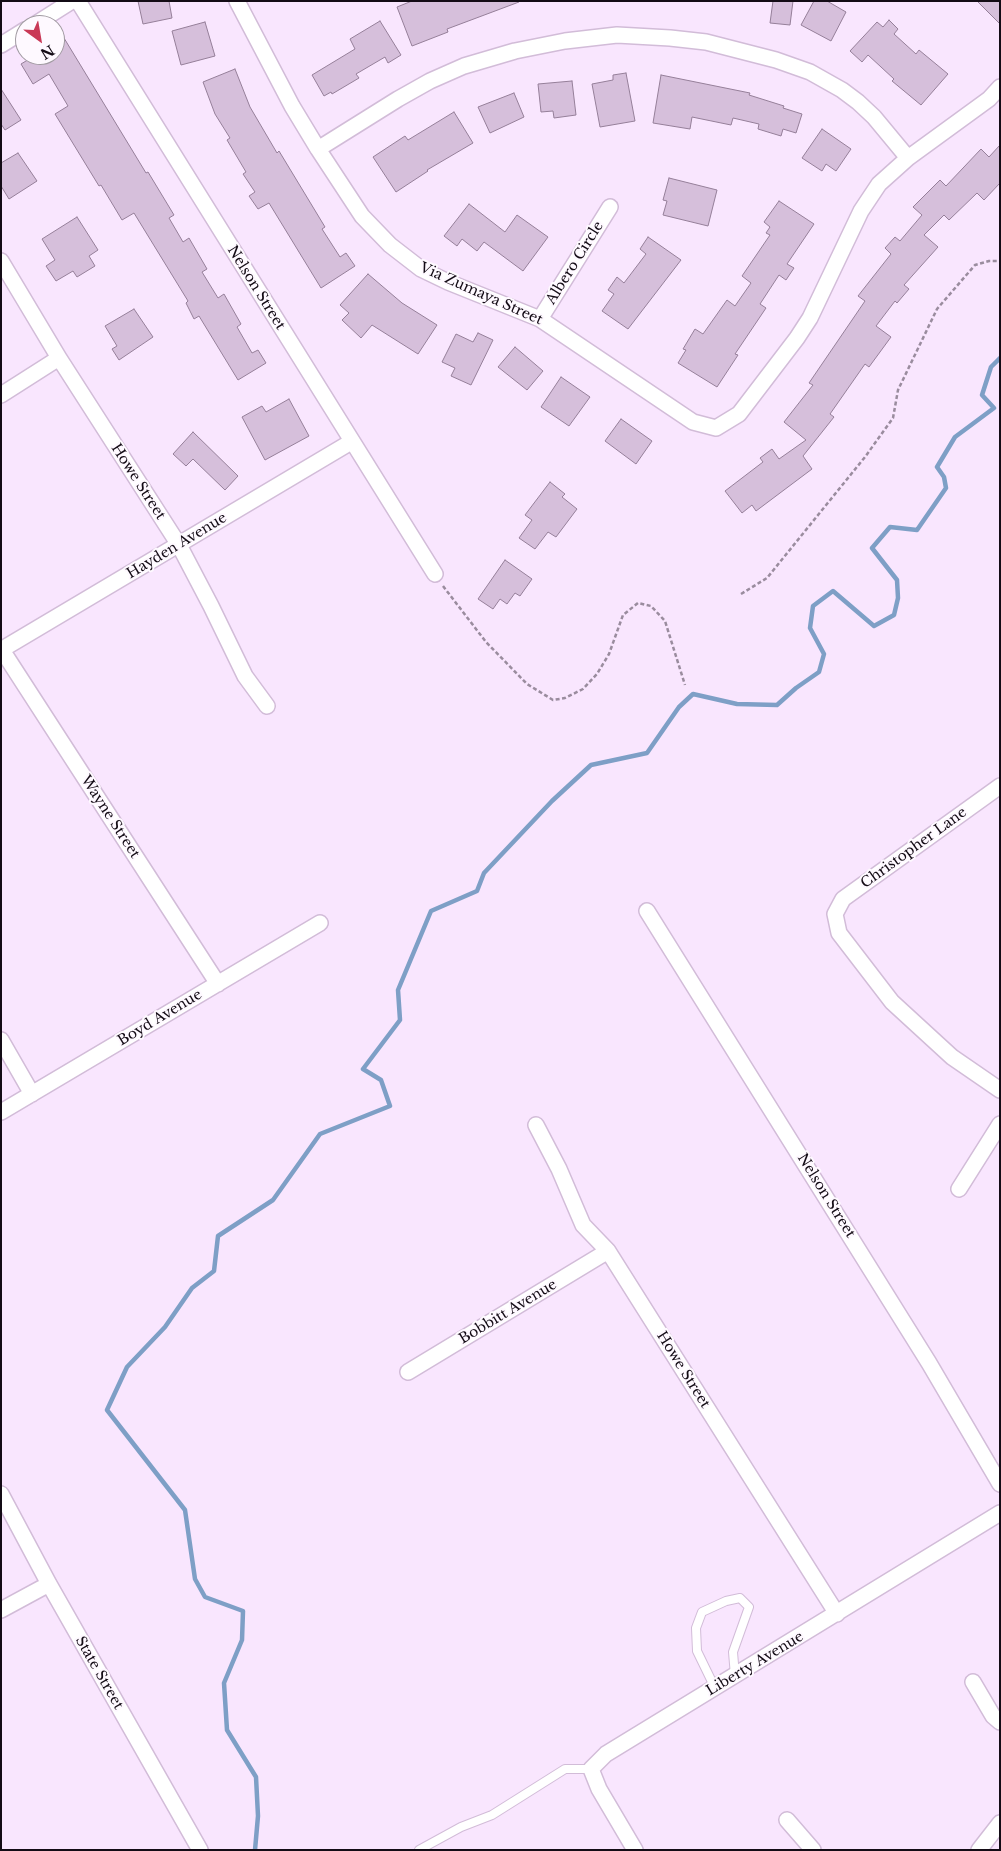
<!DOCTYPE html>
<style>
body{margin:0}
#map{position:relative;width:1001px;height:1851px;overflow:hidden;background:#f9e6fe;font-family:"Libre Baskerville",serif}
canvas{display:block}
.frame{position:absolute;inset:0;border:2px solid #130b15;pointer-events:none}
.north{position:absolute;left:15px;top:15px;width:50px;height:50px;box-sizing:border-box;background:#fef9ff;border:1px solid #a09aa1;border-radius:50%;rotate:148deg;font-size:14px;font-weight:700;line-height:20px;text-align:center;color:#130b15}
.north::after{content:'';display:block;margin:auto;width:18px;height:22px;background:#c93957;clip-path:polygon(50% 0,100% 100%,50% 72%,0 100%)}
</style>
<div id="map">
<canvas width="1001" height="1851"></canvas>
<div class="frame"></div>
<div class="north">N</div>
</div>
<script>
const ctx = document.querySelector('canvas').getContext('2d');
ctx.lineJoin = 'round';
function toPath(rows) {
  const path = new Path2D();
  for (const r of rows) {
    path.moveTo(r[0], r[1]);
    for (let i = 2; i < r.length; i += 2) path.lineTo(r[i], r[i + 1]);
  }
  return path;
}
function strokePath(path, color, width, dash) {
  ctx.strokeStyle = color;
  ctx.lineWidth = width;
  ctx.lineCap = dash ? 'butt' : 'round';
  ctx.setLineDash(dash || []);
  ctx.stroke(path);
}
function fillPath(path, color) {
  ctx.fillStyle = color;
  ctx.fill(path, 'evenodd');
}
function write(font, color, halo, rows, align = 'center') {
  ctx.font = font + ' "Libre Baskerville",serif';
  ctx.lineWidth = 4;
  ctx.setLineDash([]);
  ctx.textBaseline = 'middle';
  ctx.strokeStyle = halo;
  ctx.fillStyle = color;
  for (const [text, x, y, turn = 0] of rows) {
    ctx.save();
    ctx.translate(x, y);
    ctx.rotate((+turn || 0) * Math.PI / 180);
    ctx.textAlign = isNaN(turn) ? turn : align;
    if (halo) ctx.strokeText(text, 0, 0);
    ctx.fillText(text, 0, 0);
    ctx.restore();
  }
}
const stream = toPath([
 [255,1850,258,1816,256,1777,227,1730,224,1683,242,1640,243,1611,205,1597,195,1579,185,1510,107,1410,127,1367,165,1327,192,1288,214,1271,218,1236,273,1200,320,1134,390,1106,381,1080,363,1069,400,1020,398,990,431,911,477,891,484,873,552,801,591,765,647,753,679,707,693,694,737,704,777,705,796,688,819,672,824,654,810,628,813,606,833,591,874,626,894,615,898,598,897,580,872,548,890,527,917,530,946,488,944,477,937,467,955,437,994,408,982,395,991,367,1000,358]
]);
const building = toPath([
 [138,1,169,1,172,18,143,24,138,1],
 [412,1,519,1,519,2,447,29,448,32,412,46,397,7,412,1],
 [773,1,793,1,790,25,770,23,773,1],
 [814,1,827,1,846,12,831,41,801,25,814,1],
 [977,1,1000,1,1000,24,977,1],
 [889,20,898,29,894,34,916,54,919,50,948,74,921,105,892,81,894,79,868,55,862,62,850,51,877,22,883,27,889,20],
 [380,21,401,55,388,63,385,57,356,74,359,78,332,94,331,92,324,96,312,75,355,49,350,39,380,21],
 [205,22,215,56,181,65,172,31,205,22],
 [64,38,129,145,146,173,148,172,174,215,169,218,183,242,189,238,207,269,202,272,218,298,224,294,241,324,237,327,252,353,258,350,266,363,238,380,199,316,194,319,186,303,188,301,134,213,122,220,101,185,99,186,55,114,68,106,49,74,33,84,21,64,36,55,55,55,55,43,64,38],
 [235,69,250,107,277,153,279,151,325,227,322,229,340,257,346,253,355,266,321,288,269,203,258,209,249,196,255,192,243,174,246,172,227,140,230,138,215,114,203,82,235,69],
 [626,73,635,121,600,127,592,84,613,80,613,75,626,73],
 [661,75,750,93,749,95,784,106,783,108,802,114,796,133,783,129,781,136,758,129,759,124,733,118,731,125,692,117,690,129,653,123,661,75],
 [572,81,576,115,554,118,553,111,541,112,538,84,572,81],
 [1,89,21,120,5,130,1,124,1,89],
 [514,93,524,117,490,133,478,107,514,93],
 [454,112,473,143,427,170,428,171,396,192,373,157,405,136,408,140,454,112],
 [822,129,851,149,836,171,826,164,822,171,802,158,822,129],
 [1000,145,1000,183,984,200,977,193,949,220,944,215,924,235,938,247,904,285,909,289,897,303,895,301,876,326,891,337,869,367,865,364,830,414,834,417,803,456,812,469,756,511,752,505,742,513,725,491,763,462,760,458,772,449,779,459,806,440,784,422,813,385,809,383,865,301,858,296,891,254,885,248,895,237,900,241,922,215,913,207,940,180,946,186,981,149,989,157,1000,145],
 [18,153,37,181,9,199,1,186,1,163,18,153],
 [669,178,717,190,708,226,663,215,667,201,663,200,669,178],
 [779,201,814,224,787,264,794,268,786,280,779,275,760,304,766,308,735,354,738,355,717,387,678,363,686,350,683,349,695,329,703,334,727,300,735,306,751,283,742,276,770,235,766,233,770,227,764,222,779,201],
 [469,204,505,232,517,215,548,237,523,271,484,242,477,251,462,239,457,246,444,236,469,204],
 [77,217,98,250,89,256,95,266,77,277,73,271,56,281,46,266,55,260,42,239,77,217],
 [648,237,681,260,628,329,602,311,614,294,608,290,617,277,624,283,646,254,640,249,648,237],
 [368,274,402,303,437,325,418,354,372,325,361,338,342,320,349,313,340,305,368,274],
 [134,309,153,337,119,360,112,349,117,346,105,326,134,309],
 [478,333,493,340,471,385,451,376,455,368,442,362,456,334,473,342,478,333],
 [515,347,543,371,527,390,498,367,515,347],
 [561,377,590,397,569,426,541,407,561,377],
 [289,399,309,436,265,460,242,417,262,406,266,412,289,399],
 [621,419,652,441,636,464,605,441,621,419],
 [193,432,238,476,225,490,193,459,186,466,173,454,193,432],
 [550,482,565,494,562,497,577,509,556,537,548,532,535,549,519,538,532,520,525,515,550,482],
 [505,560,532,579,520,596,515,593,507,604,500,599,493,609,478,599,505,560]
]);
const path = toPath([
 [443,586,486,642,527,684,553,700,565,698,583,689,597,674,609,654,623,615,638,603,651,606,665,621,685,685],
 [741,594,767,578,865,457,893,418,898,390,937,309,975,265,989,261,1000,261]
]);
const service = toPath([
 [715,1688,697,1651,696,1628,702,1612,726,1601,740,1598,749,1607,733,1652,735,1676],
 [419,1850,461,1827,492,1815,565,1769,591,1769]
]);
const minor = toPath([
 [78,1,435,574],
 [237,1,292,106,318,149,362,216,390,245,421,269,448,282,540,319,693,422,716,428,739,414,797,338,810,318,861,211,879,184,908,158,989,99,1000,87],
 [34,25,72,1],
 [1,45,25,30],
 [318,149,398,99,430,81,464,66,515,51,565,41,617,35,670,38,706,42,776,60,810,72,842,90,858,102,874,117,908,158],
 [1,261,59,358,179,545,211,606,245,676,267,706],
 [540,319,610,207],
 [1,395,59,358],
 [1,650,351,442],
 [2,650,218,984],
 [1000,786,843,899,835,914,839,933,892,1002,952,1057,1000,1090],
 [647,911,929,1363,1000,1484],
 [1,1040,32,1094],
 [1,1112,320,923],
 [536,1125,559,1169,583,1225,608,1251,837,1614],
 [959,1189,1000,1124],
 [408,1372,608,1251],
 [1,1494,49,1584,200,1850],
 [1,1610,49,1584],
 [973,1682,993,1716,1000,1722],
 [787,1820,813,1850],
 [635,1850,599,1789,591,1769,606,1754,1000,1513],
 [979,1850,1000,1823]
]);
const streetNames = [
 ["Albero Circle",575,263,-58],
 ["Nelson Street",256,288,58],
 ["Via Zumaya Street",481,294,24],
 ["Howe Street",138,482,57],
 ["Hayden Avenue",177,546,-31],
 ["Wayne Street",110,817,57],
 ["Christopher Lane",914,848,-36],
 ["Boyd Avenue",160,1018,-31],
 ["Nelson Street",826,1196,58],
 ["Bobbitt Avenue",508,1312,-31],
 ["Howe Street",683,1370,58],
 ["Liberty Avenue",755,1664,-31],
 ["State Street",99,1673,60]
];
strokePath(stream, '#7e9fc6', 4.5);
fillPath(building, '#d6bfdb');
strokePath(building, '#957f99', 1);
strokePath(service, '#d2bcd8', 10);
strokePath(minor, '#d2bcd8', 18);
strokePath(path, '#9a8c9e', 2.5, [4, 2.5]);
strokePath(service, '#fff', 8);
strokePath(minor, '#fff', 15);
write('14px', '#130b15', '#fef9ff', streetNames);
</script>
